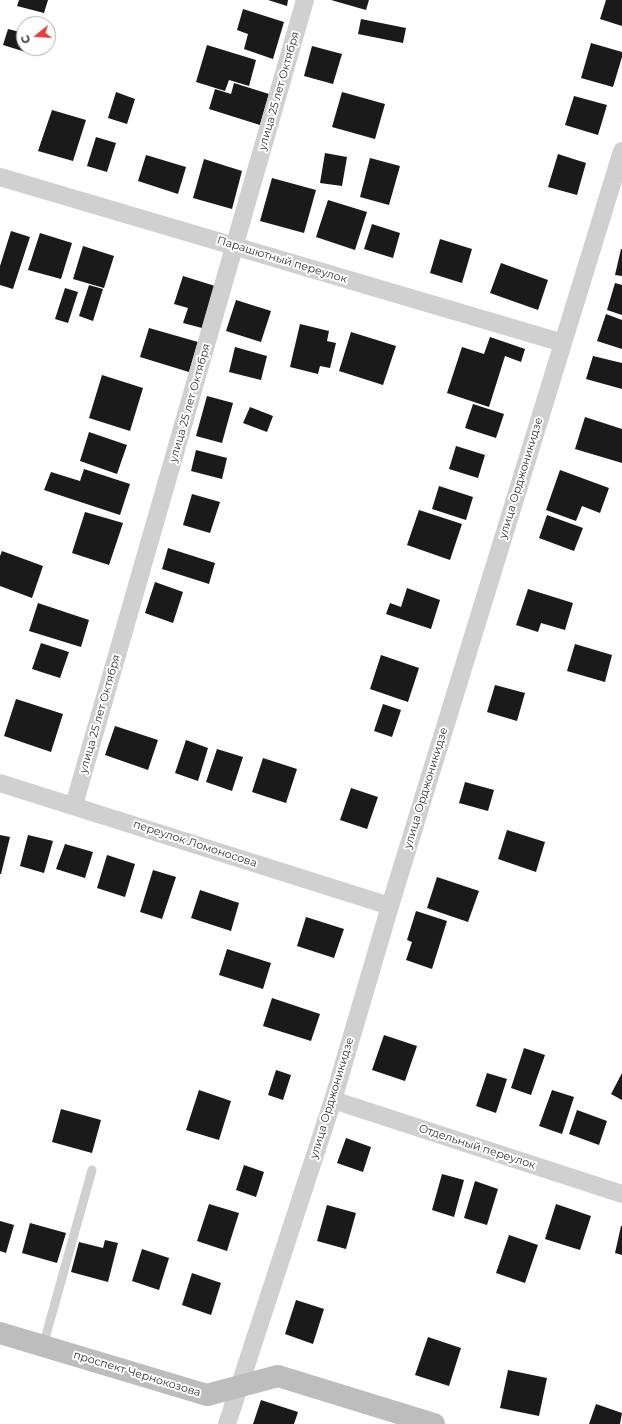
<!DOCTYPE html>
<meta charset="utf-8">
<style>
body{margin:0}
#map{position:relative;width:622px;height:1424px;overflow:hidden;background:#fff;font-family:Montserrat,sans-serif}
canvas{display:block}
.north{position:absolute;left:16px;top:16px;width:40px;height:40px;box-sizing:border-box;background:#fff;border:1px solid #adadad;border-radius:50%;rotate:252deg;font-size:11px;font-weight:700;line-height:16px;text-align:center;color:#333}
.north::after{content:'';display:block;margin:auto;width:14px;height:18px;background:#de4141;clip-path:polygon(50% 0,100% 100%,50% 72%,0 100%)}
</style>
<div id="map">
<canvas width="622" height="1424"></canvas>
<div class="north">С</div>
</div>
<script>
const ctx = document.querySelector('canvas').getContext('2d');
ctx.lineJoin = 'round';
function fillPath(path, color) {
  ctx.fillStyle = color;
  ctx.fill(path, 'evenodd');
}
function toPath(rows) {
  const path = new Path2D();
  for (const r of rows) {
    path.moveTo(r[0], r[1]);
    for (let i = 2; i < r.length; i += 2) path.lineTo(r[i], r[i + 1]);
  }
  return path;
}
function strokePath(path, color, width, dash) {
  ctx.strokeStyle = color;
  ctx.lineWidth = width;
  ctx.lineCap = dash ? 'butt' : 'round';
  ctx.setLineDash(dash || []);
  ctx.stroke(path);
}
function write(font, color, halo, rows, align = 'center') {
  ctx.font = font + ' Montserrat,sans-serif';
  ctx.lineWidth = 4;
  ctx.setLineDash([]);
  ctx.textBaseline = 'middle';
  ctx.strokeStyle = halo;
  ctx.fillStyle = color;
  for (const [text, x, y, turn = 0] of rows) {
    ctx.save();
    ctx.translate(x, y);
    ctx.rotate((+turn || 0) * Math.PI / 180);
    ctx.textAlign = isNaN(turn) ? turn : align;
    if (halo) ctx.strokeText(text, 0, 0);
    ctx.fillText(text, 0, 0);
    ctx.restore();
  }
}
const building = toPath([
 [19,0,48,0,44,13,17,6],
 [268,0,288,0,287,6],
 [331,0,369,0,366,10],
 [606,0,622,0,622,26,600,19],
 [243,9,284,22,273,59,244,49,248,34,237,30],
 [361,19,406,28,403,43,358,34],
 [8,29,24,33,24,48,31,48,29,53,3,45],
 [591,43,622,52,622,57,613,87,581,78],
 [207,45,256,60,249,86,229,80,225,91,196,82],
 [312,46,342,54,333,84,304,76],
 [234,83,269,94,260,125,209,109,215,89,231,94],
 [116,92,135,99,127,124,108,118],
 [342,92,385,104,375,139,332,127],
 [574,96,607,105,598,135,565,125],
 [52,110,86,120,73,161,38,151],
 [96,137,116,143,107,172,87,166],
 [325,153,347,157,342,186,320,183],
 [558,154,586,163,577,195,548,187],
 [146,155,186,167,178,194,138,181],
 [370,158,400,166,389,205,360,197],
 [204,159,242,171,232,209,193,198],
 [272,178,316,190,304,233,260,221],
 [328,200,367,212,355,250,316,237],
 [372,224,400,233,393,258,364,249],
 [11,231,30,237,13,289,0,285,0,266],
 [40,233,72,243,61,279,28,270],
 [440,239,472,249,462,283,430,273],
 [83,246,114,256,104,288,73,279],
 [621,249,622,249,622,276,615,275],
 [501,263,548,280,538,310,490,293],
 [183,276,215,286,207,314,198,312,207,314,202,328,183,323,188,308,174,304],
 [615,283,622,285,622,315,607,310],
 [89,285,103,289,93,321,79,316],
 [65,288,78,292,68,323,55,319],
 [236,300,271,311,261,342,226,331],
 [606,314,622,320,622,349,597,341],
 [300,324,329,331,327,341,336,343,330,368,320,366,318,374,290,367],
 [149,328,198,342,189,372,140,357],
 [351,332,396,346,383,385,339,371],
 [490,337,525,349,521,362,505,356,489,407,447,393,462,347,484,354],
 [235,347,267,356,261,380,229,372],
 [593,356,622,363,622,389,586,379],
 [102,375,143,388,130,431,89,418],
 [207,396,233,403,222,443,196,436],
 [473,404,504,414,496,438,465,428],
 [250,407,273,416,267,432,243,423],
 [585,417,622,429,622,463,575,449],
 [89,432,127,445,117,474,80,461],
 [456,446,485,455,478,478,449,469],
 [196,450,227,458,222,479,191,471],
 [84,469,130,484,120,515,44,490,51,472,80,481],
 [560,470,609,488,600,513,582,506,576,521,546,510],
 [439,486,473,497,466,520,432,509],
 [192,494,220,502,210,533,183,525],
 [419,510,462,524,450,560,407,545],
 [85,512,123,523,109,565,72,553],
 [547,515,583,528,574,551,539,538],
 [168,548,215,563,209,584,162,569],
 [2,551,43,566,32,598,0,586,0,556],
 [155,582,183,592,173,623,145,613],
 [407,588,440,600,431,629,386,614,390,603,401,607],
 [528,589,573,603,565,630,541,623,538,632,516,625],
 [38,603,89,620,81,647,29,631],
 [41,643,69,652,60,678,32,669],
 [575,644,612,655,605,682,567,671],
 [381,655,419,668,408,702,370,689],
 [495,685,525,693,517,721,487,712],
 [16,699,63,714,51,752,4,736],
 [383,704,401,710,392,737,374,731],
 [115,726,158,740,148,770,105,755],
 [186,740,208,748,198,781,175,773],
 [217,749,243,757,232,791,206,782],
 [263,758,297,769,286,803,252,792],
 [465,782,494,790,488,811,459,803],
 [351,788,378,797,367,829,340,820],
 [507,830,545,842,536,872,498,859],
 [0,835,10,837,1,874,0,874],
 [28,835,53,841,44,873,20,866],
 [65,844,93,852,85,878,56,869],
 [107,855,135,864,125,897,97,888],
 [153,870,176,877,162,919,140,912],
 [437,877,479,891,468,922,427,908],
 [200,890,239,903,231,931,191,918],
 [416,911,447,921,432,969,406,960,412,942,407,940],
 [306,917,344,929,334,958,297,946],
 [227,949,271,963,263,989,219,975],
 [272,998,320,1014,311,1041,263,1026],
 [384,1035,417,1046,405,1081,372,1070],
 [524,1048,545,1055,531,1095,511,1088],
 [276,1070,291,1075,283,1100,268,1095],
 [487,1073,507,1079,496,1113,476,1106],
 [622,1073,622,1100,611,1094],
 [199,1090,231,1101,219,1140,186,1130],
 [552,1090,574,1097,562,1134,539,1126],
 [61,1109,101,1120,92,1153,52,1142],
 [577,1110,607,1121,599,1145,569,1134],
 [346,1138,371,1147,363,1172,337,1163],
 [244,1165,264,1172,256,1197,236,1190],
 [442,1174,464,1180,454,1217,432,1210],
 [475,1181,498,1189,487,1225,464,1218],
 [209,1204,239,1213,227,1251,197,1241],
 [556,1204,591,1216,580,1250,545,1239],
 [327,1205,356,1213,346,1249,317,1241],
 [0,1221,14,1225,6,1253,0,1251],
 [30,1223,66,1233,57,1263,22,1253],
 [621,1226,622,1226,622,1255,615,1253],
 [509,1235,538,1245,525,1283,496,1273],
 [105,1240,118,1243,108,1282,71,1272,79,1242,103,1248],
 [142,1249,169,1258,159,1290,132,1281],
 [192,1273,221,1283,211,1315,182,1305],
 [296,1300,324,1309,313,1344,285,1334],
 [428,1337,461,1348,449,1386,415,1375],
 [508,1370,547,1378,539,1416,500,1408],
 [261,1400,298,1412,294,1424,253,1424],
 [596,1404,622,1413,620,1424,589,1424]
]);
const lane = toPath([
 [43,1346,92,1170]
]);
const street = toPath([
 [0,177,563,343],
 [0,783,390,906],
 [74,805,305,0],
 [333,1100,622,1194],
 [227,1424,333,1100,390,906,622,151]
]);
const secondary = toPath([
 [0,1333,207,1395,278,1376,434,1424]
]);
const streetNames = [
 ["улица 25 лет Октября",279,91,-74],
 ["Парашютный переулок",282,260,17],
 ["улица 25 лет Октября",190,403,-74],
 ["улица Орджоникидзе",521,478,-73],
 ["улица 25 лет Октября",100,714,-74],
 ["улица Орджоникидзе",426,788,-73],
 ["переулок Ломоносова",195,844,18],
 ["улица Орджоникидзе",332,1098,-73],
 ["Отдельный переулок",477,1147,18],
 ["проспект Чернокозова",137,1374,17]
];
fillPath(building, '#1a1a1a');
strokePath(lane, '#d0d0d0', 9);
strokePath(street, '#d0d0d0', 18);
strokePath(secondary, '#bdbdbd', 22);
write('11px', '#333', '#fff', streetNames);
</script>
